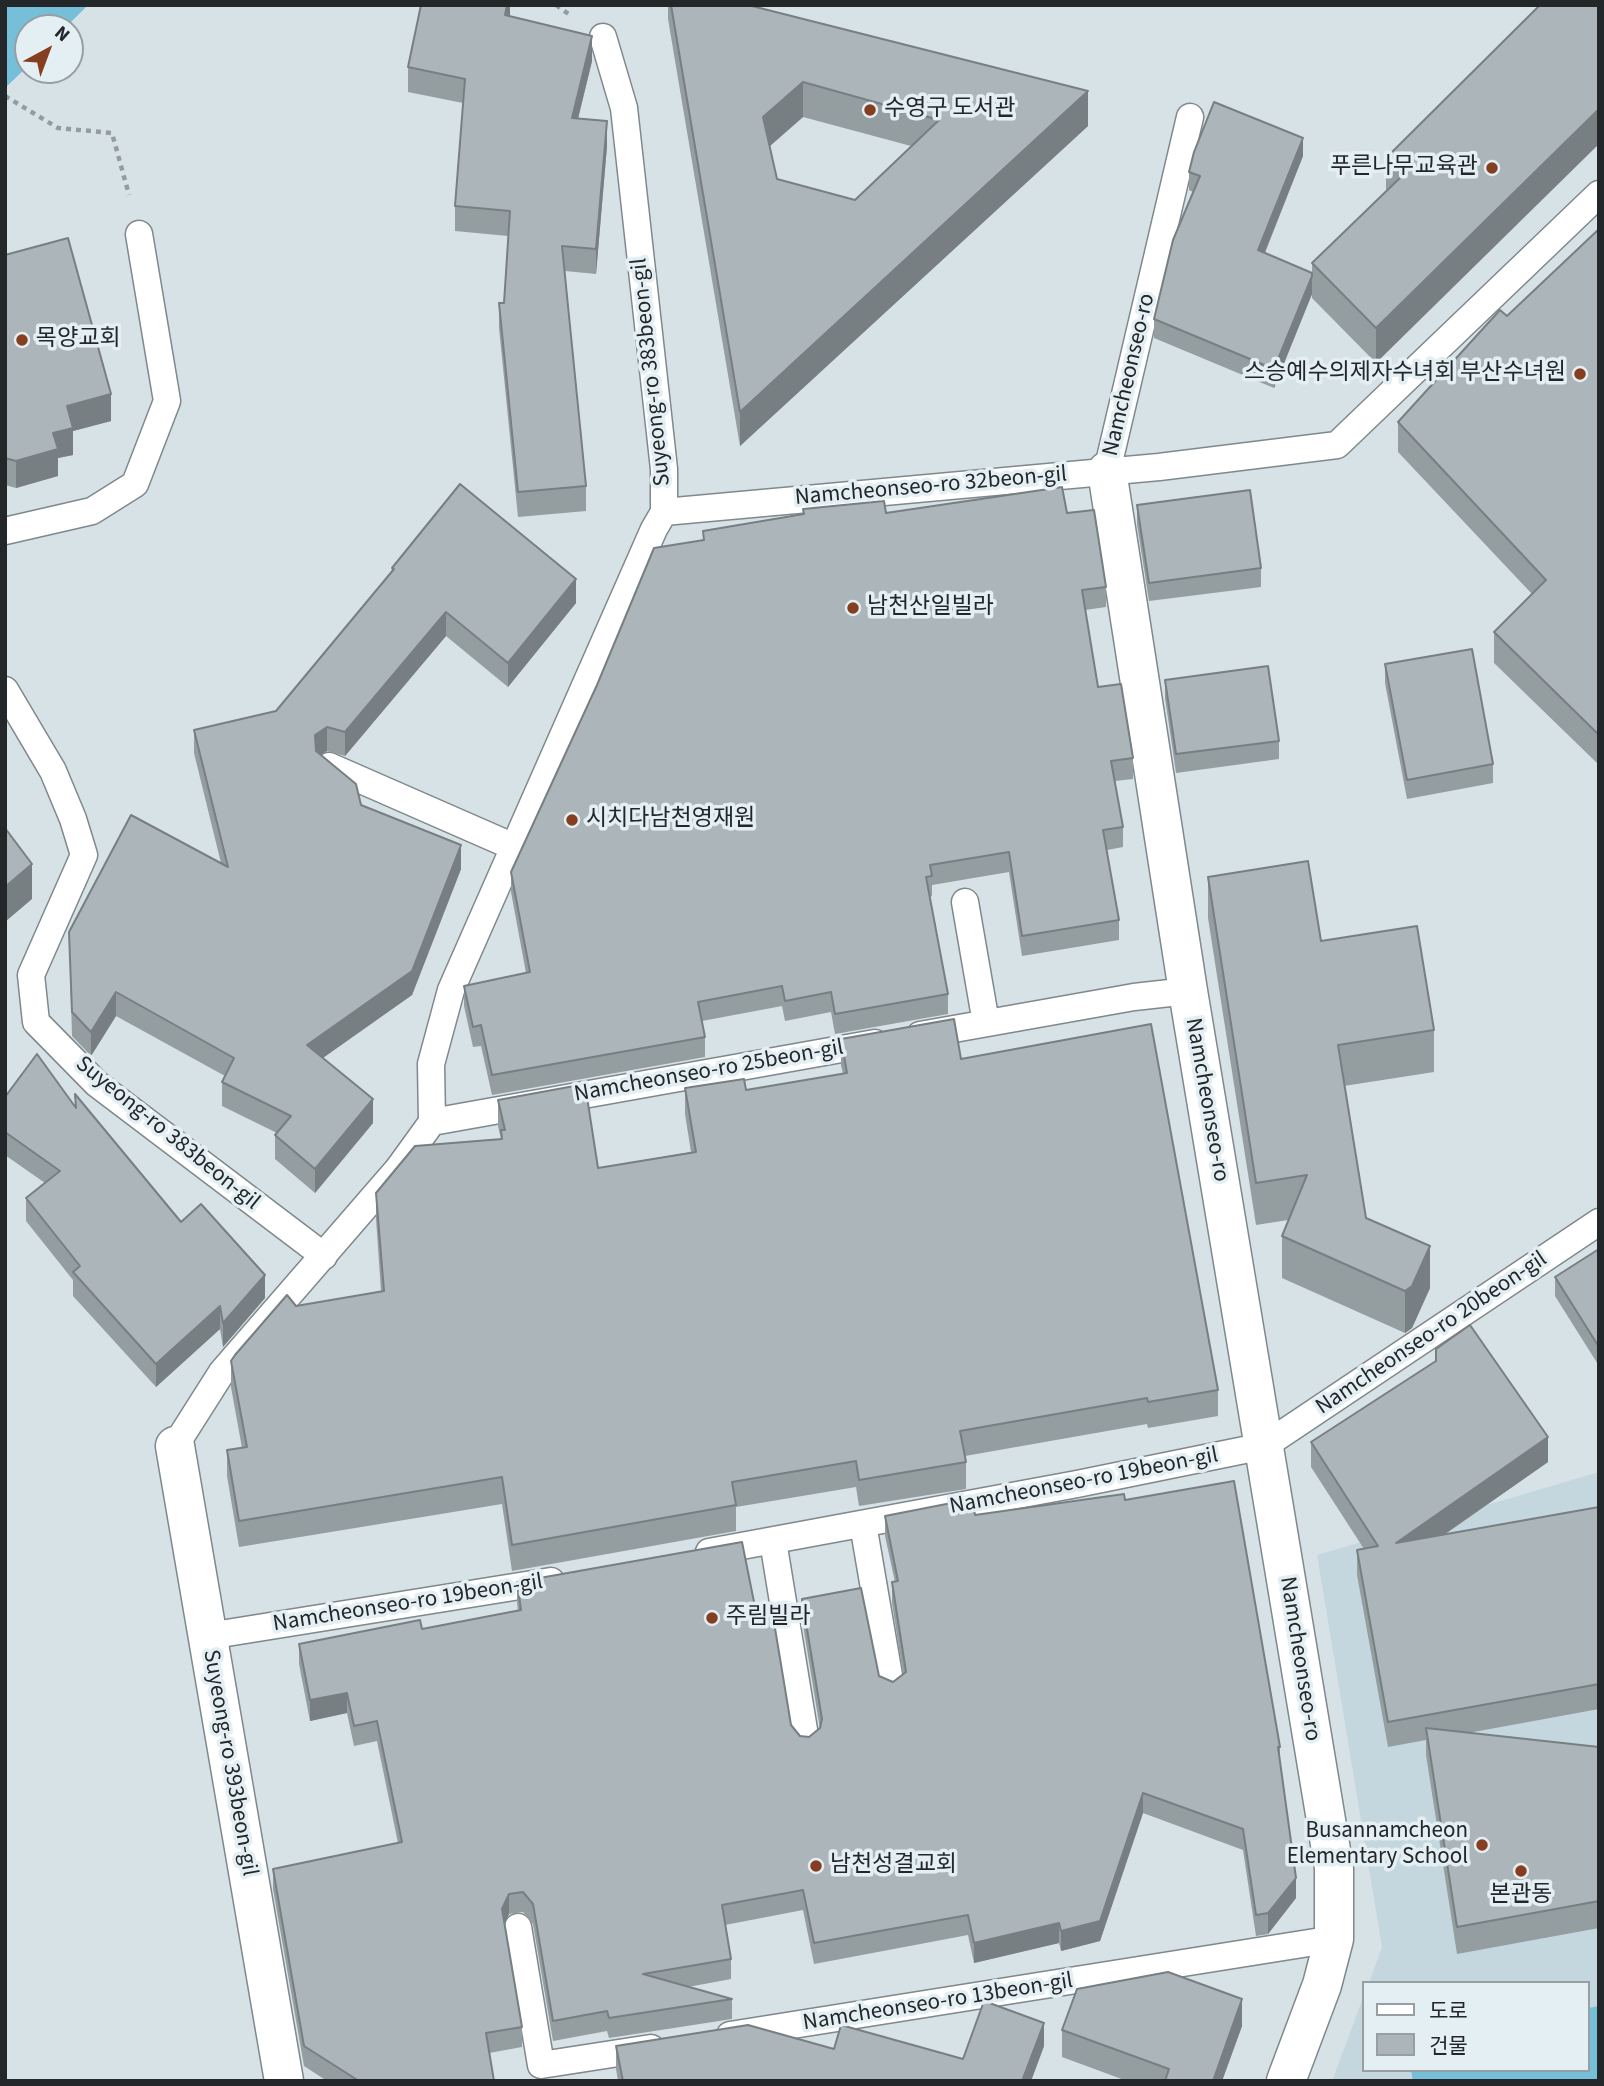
<!DOCTYPE html>
<meta charset="utf-8">
<style>
body{margin:0}
#map{position:relative;width:1604px;height:2086px;overflow:hidden;background:#d7e2e6;font-family:"Source Sans 3","Noto Sans KR",sans-serif}
canvas{display:block}
.frame{position:absolute;inset:0;border:7px solid #232729;pointer-events:none}
.legend{position:absolute;left:1362px;top:1981px;width:228px;height:91px;box-sizing:border-box;background:#e4eff3;border:2px solid #979fa2;margin:0;padding:9px 12px;list-style:none;font-size:21px;color:#232729}
.legend li{display:flex;align-items:center;gap:14px;height:35px}
.legend b{width:35px;border:2px solid #979fa2}
.north{position:absolute;left:14px;top:14px;width:70px;height:70px;box-sizing:border-box;background:#e4eff3;border:2px solid #979fa2;border-radius:50%;rotate:41deg;font-size:19px;font-weight:700;line-height:28px;text-align:center;color:#232729}
.north::after{content:'';display:block;margin:auto;width:24px;height:32px;background:#863e20;clip-path:polygon(50% 0,100% 100%,50% 72%,0 100%)}
</style>
<div id="map">
<canvas width="1604" height="2086"></canvas>
<div class="frame"></div>
<ul class="legend">
<li><b style="height:9px;background:#fff"></b>도로</li>
<li><b style="height:19px;background:#acb6ba"></b>건물</li>
</ul>
<div class="north">N</div>
</div>
<script>
const ctx = document.querySelector('canvas').getContext('2d');
ctx.lineJoin = 'round';
function fillPath(path, color) {
  ctx.fillStyle = color;
  ctx.fill(path, 'evenodd');
}
function toPath(rows) {
  const path = new Path2D();
  for (const r of rows) {
    path.moveTo(r[0], r[1]);
    for (let i = 2; i < r.length; i += 2) path.lineTo(r[i], r[i + 1]);
  }
  return path;
}
function strokePath(path, color, width, dash) {
  ctx.strokeStyle = color;
  ctx.lineWidth = width;
  ctx.lineCap = dash ? 'butt' : 'round';
  ctx.setLineDash(dash || []);
  ctx.stroke(path);
}
function write(font, color, halo, rows, align = 'center') {
  ctx.font = font + ' "Source Sans 3","Noto Sans KR",sans-serif';
  ctx.lineWidth = 7;
  ctx.setLineDash([]);
  ctx.textBaseline = 'middle';
  ctx.strokeStyle = halo;
  ctx.fillStyle = color;
  for (const [text, x, y, turn = 0] of rows) {
    ctx.save();
    ctx.translate(x, y);
    ctx.rotate((+turn || 0) * Math.PI / 180);
    ctx.textAlign = isNaN(turn) ? turn : align;
    if (halo) ctx.strokeText(text, 0, 0);
    ctx.fillText(text, 0, 0);
    ctx.restore();
  }
}
const built = toPath([
 [1599,1472,1599,2081,1332,2081,1364,1995,1364,2070,1588,2070,1588,1983,1369,1983,1382,1947,1317,1555]
]);
const green = toPath([
 [5,5,88,5,65,28,28,28,28,66,5,88],
 [1599,2006,1599,2081,1413,2081,1411,2070,1588,2070,1588,2008]
]);
const path = toPath([
 [556,5,570,15],
 [5,96,58,128,112,133,129,195]
]);
const lane = toPath([
 [1107,471,1190,117],
 [664,512,1159,467,1337,445,1599,194],
 [5,531,92,511,135,484,167,401,139,234],
 [5,690,53,771,73,819,84,855,31,975,36,1022,97,1084,324,1256],
 [329,766,514,847],
 [965,902,986,1023],
 [920,1035,1134,997,1188,991],
 [432,1122,875,1043],
 [175,1446,222,1372,398,1169,432,1122,431,1064,451,990,654,529,664,512,664,469,624,108,603,37],
 [863,1524,891,1687],
 [773,1541,806,1742],
 [709,1552,1077,1484,1264,1446,1599,1222],
 [208,1636,551,1581],
 [518,1927,541,2065,651,2048],
 [730,2035,1334,1939]
]);
const street = toPath([
 [1107,471,1188,991,1334,1868,1334,1939,1322,1985,1286,2081],
 [175,1446,284,2081]
]);
const wall = toPath([
 [510,5,509,16,592,61,578,119,607,146,596,274,565,271,586,486,586,511,518,517,499,328,499,303,504,303,508,236,455,231,455,206,463,103,408,92,408,67],
 [668,5,748,5,1088,126,740,446,668,19],
 [803,117,911,146,855,200,777,179,770,146],
 [1540,5,1376,363,1312,298,1312,294,1274,388,1154,338,1154,319,1193,192,1189,190,1189,172,1303,156,1265,253,1312,273,1312,263,1386,192,1386,158],
 [1599,229,1599,765,1494,663,1494,632,1532,594,1398,452,1398,422,1507,316],
 [5,255,111,421,73,431,73,455,58,458,58,476,16,488,5,485],
 [1137,505,1261,568,1261,587,1149,601,1137,524],
 [886,513,1067,513,1106,587,1106,607,1085,610,1098,687,1133,758,1133,779,1115,781,1123,827,1123,847,1107,850,1119,920,1119,940,1022,956,1009,872,932,885,932,896,930,897,948,994,948,1014,835,1034,831,1012,785,1021,782,1006,702,1021,705,1037,705,1057,492,1095,481,1046,473,1047,464,1006,464,986,526,973,511,892,511,872,703,540,703,531],
 [392,568,576,603,508,687,446,636,345,756,327,751,321,755,361,805,461,869,412,995,323,1058,373,1123,315,1193,275,1159,275,1135,277,1133,222,1106,222,1082,225,1076,116,1016,91,1056,72,1036,69,932,221,863,194,753,194,730,276,711,392,572],
 [1385,664,1493,764,1493,783,1407,799,1385,683],
 [1165,680,1279,741,1279,759,1176,773,1165,698],
 [1208,877,1321,941,1434,1030,1434,1072,1344,1086,1366,1218,1430,1288,1412,1328,1405,1333,1282,1278,1282,1236,1288,1220,1256,1225,1208,918],
 [841,1039,961,1059,1218,1390,1218,1416,1148,1428,1147,1424,965,1456,966,1462,966,1489,859,1506,856,1487,736,1507,736,1531,512,1571,502,1504,239,1547,227,1476,227,1450,242,1448,231,1387,231,1361,296,1306,381,1291,376,1219,376,1193,501,1139,498,1126,498,1100,598,1168,691,1152,685,1114,685,1088,746,1090,843,1074,841,1065],
 [5,1097,75,1107,181,1222,265,1298,223,1347,220,1329,156,1387,73,1296,73,1280,26,1221,26,1198,45,1183,5,1155],
 [1599,1249,1599,1366,1555,1296,1555,1277],
 [1311,1442,1548,1462,1444,1535,1599,1507,1599,1709,1468,1733,1599,1747,1599,1928,1457,1954,1426,1755,1426,1740,1388,1747,1357,1575,1357,1550,1364,1549,1311,1467],
 [1125,1500,1280,1747,1280,1766,1296,1898,1268,1934,1256,1936,1243,1850,1143,1813,1100,1941,1061,1951,1059,1943,974,1963,968,1935,814,1964,803,1910,725,1925,731,1959,731,1979,688,1987,732,1999,732,2019,609,2038,607,2031,553,2041,533,1924,523,1912,509,1914,505,1924,522,2027,522,2047,489,2053,494,2081,327,2081,304,2066,273,1889,273,1869,398,1843,377,1741,354,1746,347,1713,310,1721,299,1664,299,1644,422,1629,518,1611,517,1602,517,1582,755,1607,791,1725,800,1736,809,1737,820,1729,802,1619,802,1599,879,1676,893,1682,903,1674,892,1603,892,1582,895,1582,885,1536,885,1516,975,1515],
 [1242,2026,1222,2081,1127,2081,1062,2057,1062,2030],
 [616,2046,963,2059,1044,2046,1031,2081,618,2081,616,2069]
]);
const shadedWall = toPath([
 [507,5,510,5,510,15,505,40,505,15],
 [592,36,592,61,572,143,572,118],
 [803,82,803,117,763,152,763,117],
 [1088,91,1088,126,740,446,740,412],
 [1599,109,1599,144,1376,363,1376,328],
 [607,121,607,146,596,274,596,249],
 [1303,138,1303,156,1258,269,1258,250],
 [1312,276,1312,294,1274,388,1274,369],
 [111,394,111,421,73,431,73,455,58,458,58,476,16,488,16,461,53,433,67,406],
 [576,579,576,603,508,687,508,663],
 [446,612,446,636,345,756,345,732],
 [327,727,327,751,315,759,315,735],
 [461,845,461,869,412,995,307,1069,307,1045],
 [32,864,32,899,5,922,5,887],
 [116,992,116,1016,91,1056,91,1032],
 [373,1099,373,1123,315,1193,315,1169],
 [1430,1246,1430,1288,1412,1328,1405,1333,1405,1291],
 [265,1275,265,1298,223,1347,223,1323],
 [220,1306,220,1329,156,1387,156,1364],
 [1548,1437,1548,1462,1396,1568,1396,1543],
 [347,1693,347,1713,310,1721,310,1700],
 [1143,1793,1143,1813,1100,1941,1061,1951,1061,1931],
 [1296,1878,1296,1898,1268,1934,1268,1913],
 [509,1894,509,1914,502,1930,502,1909],
 [1059,1923,1059,1943,974,1963,974,1943],
 [1242,1999,1242,2026,1222,2081,1213,2081],
 [1044,2023,1044,2046,1031,2081,1022,2081]
]);
const building = toPath([
 [421,5,507,5,505,15,592,36,572,118,607,121,596,249,562,246,586,486,518,492,499,303,504,303,510,211,455,206,465,79,408,67,421,5],
 [671,5,748,5,1088,91,740,412,671,5],
 [803,82,939,120,855,200,777,179,763,117,803,82],
 [1540,5,1599,5,1599,109,1376,328,1312,263,1403,175,1386,158,1540,5],
 [1214,102,1303,138,1258,250,1312,273,1312,276,1274,369,1154,319,1173,240,1200,176,1189,172,1194,152,1214,102],
 [1599,229,1599,735,1494,632,1546,580,1398,422,1500,310,1507,316,1599,229],
 [68,238,111,394,67,406,73,428,53,433,58,449,16,461,5,458,5,255,68,238],
 [460,484,576,579,508,663,446,612,345,732,327,727,315,735,316,751,356,784,361,805,461,845,412,971,307,1045,373,1099,315,1169,275,1135,291,1116,222,1082,234,1058,116,992,91,1032,72,1012,69,932,131,815,228,867,194,730,276,711,394,569,392,568,460,484],
 [1062,487,1067,513,1094,510,1106,587,1082,590,1098,687,1121,684,1133,758,1111,761,1123,827,1103,830,1119,920,1022,936,1009,852,930,865,932,876,926,877,948,994,835,1014,831,992,785,1001,782,986,698,1002,705,1037,492,1075,481,1025,473,1027,464,986,530,972,511,872,597,685,654,548,704,540,703,531,804,514,803,509,884,501,886,513,1062,487],
 [1250,490,1261,568,1149,583,1137,505,1250,490],
 [1472,649,1493,764,1407,780,1385,664,1472,649],
 [1268,666,1279,741,1176,754,1165,680,1268,666],
 [5,828,32,864,5,887,5,828],
 [1308,861,1321,941,1417,926,1434,1030,1338,1045,1366,1218,1430,1246,1412,1286,1405,1291,1282,1236,1307,1175,1256,1183,1208,877,1308,861],
 [954,1019,961,1059,1151,1024,1218,1390,1148,1402,1147,1398,960,1431,966,1462,859,1480,856,1461,732,1482,736,1505,512,1545,502,1477,239,1521,227,1450,247,1447,231,1361,235,1355,287,1295,296,1306,384,1291,376,1193,415,1146,502,1139,501,1130,505,1130,498,1100,585,1084,598,1168,696,1152,685,1088,744,1079,746,1090,847,1073,841,1039,954,1019],
 [37,1054,76,1108,75,1094,181,1222,201,1204,265,1275,223,1323,220,1306,156,1364,73,1272,80,1266,26,1198,60,1171,5,1132,5,1097,37,1054],
 [1599,1249,1599,1347,1555,1277,1599,1249],
 [1470,1325,1548,1437,1396,1543,1599,1507,1599,1684,1388,1722,1357,1550,1378,1546,1311,1442,1436,1361,1436,1349,1470,1325],
 [1234,1481,1280,1747,1278,1747,1296,1878,1268,1913,1256,1915,1243,1829,1143,1793,1100,1921,1061,1931,1059,1923,974,1943,968,1915,814,1943,803,1890,722,1905,731,1959,643,1974,732,1999,609,2018,607,2011,553,2021,533,1904,523,1892,509,1894,502,1909,522,2027,486,2033,494,2081,359,2081,304,2046,273,1869,402,1842,377,1721,354,1726,347,1693,310,1700,299,1644,420,1620,422,1629,521,1610,517,1582,742,1542,755,1607,771,1604,791,1725,800,1736,809,1737,820,1728,822,1719,802,1599,861,1588,879,1676,893,1682,906,1672,892,1582,898,1581,885,1516,972,1499,975,1515,1124,1494,1125,1500,1234,1481],
 [1426,1728,1599,1747,1599,1901,1457,1927,1426,1728],
 [1168,1972,1242,1999,1213,2081,1165,2081,1169,2069,1062,2030,1077,1989,1168,1972],
 [984,2001,1044,2023,1022,2081,623,2081,616,2046,748,2025,834,2049,841,2025,963,2059,984,2001]
]);
const markers = [
 [870,110,7,"#863e20"],
 [1492,168,7,"#863e20"],
 [22,340,7,"#863e20"],
 [1580,374,7,"#863e20"],
 [853,608,7,"#863e20"],
 [572,820,7,"#863e20"],
 [712,1618,7,"#863e20"],
 [1482,1845,7,"#863e20"],
 [816,1866,7,"#863e20"],
 [1521,1871,7,"#863e20"]
];
const poiNames = [
 ["수영구 도서관",884,110],
 ["푸른나무교육관",1478,168,"right"],
 ["목양교회",36,340],
 ["스승예수의제자수녀회 부산수녀원",1566,374,"right"],
 ["남천산일빌라",867,608],
 ["시치다남천영재원",586,820],
 ["주림빌라",726,1618],
 ["Busannamcheon",1468,1832,"right"],
 ["Elementary School",1468,1858,"right"],
 ["남천성결교회",830,1866],
 ["본관동",1521,1896,"center"]
];
const streetNames = [
 ["Suyeong-ro 383beon-gil",652,372,-96],
 ["Namcheonseo-ro",1130,375,-77],
 ["Namcheonseo-ro 32beon-gil",931,487,-5],
 ["Namcheonseo-ro 25beon-gil",709,1072,-10],
 ["Namcheonseo-ro",1206,1100,80],
 ["Suyeong-ro 383beon-gil",167,1134,39],
 ["Namcheonseo-ro 20beon-gil",1432,1334,-34],
 ["Namcheonseo-ro 19beon-gil",1084,1482,-11],
 ["Namcheonseo-ro 19beon-gil",408,1604,-9],
 ["Namcheonseo-ro",1299,1659,81],
 ["Suyeong-ro 393beon-gil",229,1763,80],
 ["Namcheonseo-ro 13beon-gil",938,2003,-9]
];
fillPath(built, '#c5d7de');
fillPath(green, '#76bfd9');
strokePath(lane, '#7f888c', 29);
strokePath(street, '#7f888c', 41);
strokePath(path, '#949ca0', 4.5, [5, 5]);
strokePath(lane, '#fff', 26);
strokePath(street, '#fff', 38);
fillPath(wall, '#949da0');
fillPath(shadedWall, '#787f82');
fillPath(building, '#acb6ba');
strokePath(building, '#787f82', 2);
for (const [x, y, r, color] of markers) {
  const dot = new Path2D();
  dot.arc(x, y, r, 0, 2 * Math.PI);
  ctx.fillStyle = color;
  ctx.fill(dot);
  strokePath(dot, '#e4eff3', 2.5);
}
write('23px', '#232729', '#e4eff3', poiNames, 'left');
write('23px', '#232729', '#e4eff3', streetNames);
</script>
